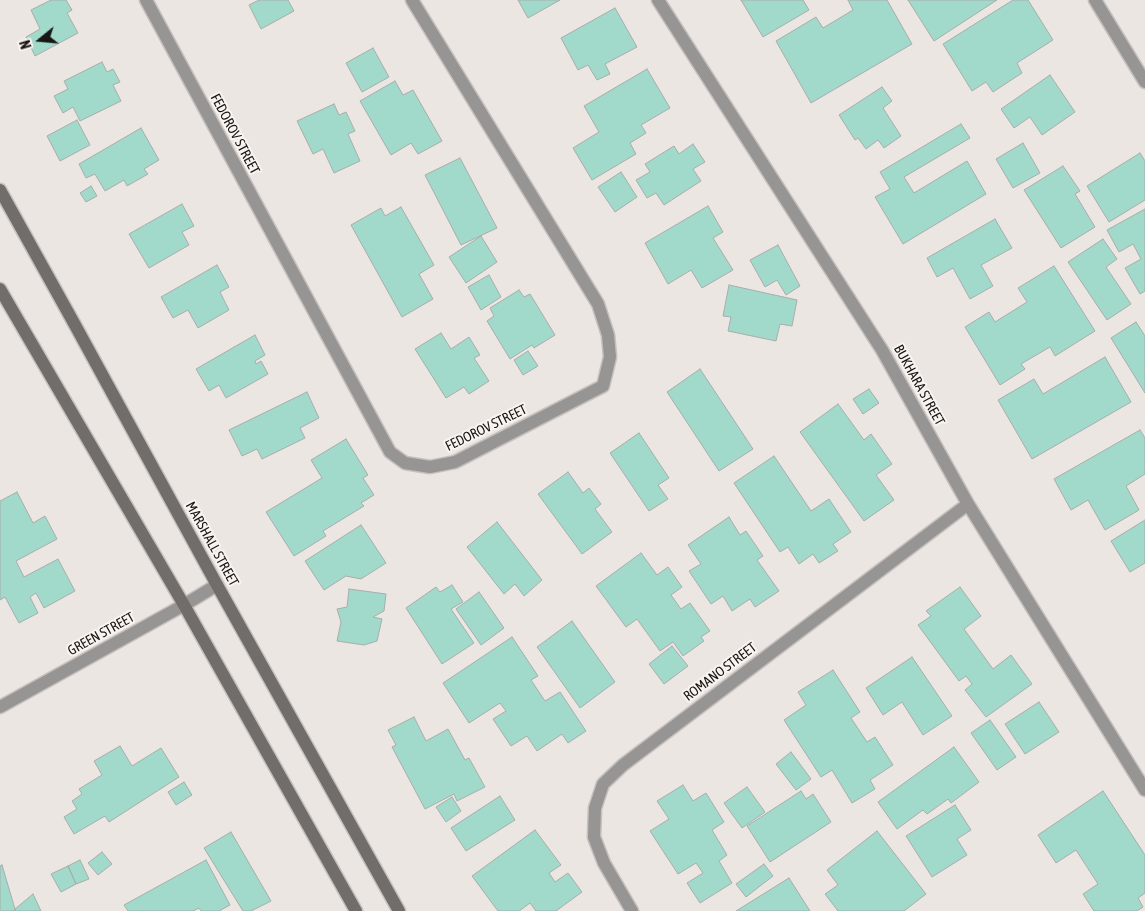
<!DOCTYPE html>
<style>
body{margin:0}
#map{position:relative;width:1145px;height:911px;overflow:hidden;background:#ece6e3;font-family:"Asap Condensed",sans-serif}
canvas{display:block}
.north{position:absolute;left:15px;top:15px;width:50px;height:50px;-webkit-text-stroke:4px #f9f4f0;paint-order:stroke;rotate:253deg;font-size:14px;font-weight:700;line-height:20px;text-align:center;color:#181615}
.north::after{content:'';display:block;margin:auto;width:18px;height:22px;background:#181615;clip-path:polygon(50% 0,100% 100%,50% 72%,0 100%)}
</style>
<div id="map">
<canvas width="1145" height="911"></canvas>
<div class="north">N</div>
</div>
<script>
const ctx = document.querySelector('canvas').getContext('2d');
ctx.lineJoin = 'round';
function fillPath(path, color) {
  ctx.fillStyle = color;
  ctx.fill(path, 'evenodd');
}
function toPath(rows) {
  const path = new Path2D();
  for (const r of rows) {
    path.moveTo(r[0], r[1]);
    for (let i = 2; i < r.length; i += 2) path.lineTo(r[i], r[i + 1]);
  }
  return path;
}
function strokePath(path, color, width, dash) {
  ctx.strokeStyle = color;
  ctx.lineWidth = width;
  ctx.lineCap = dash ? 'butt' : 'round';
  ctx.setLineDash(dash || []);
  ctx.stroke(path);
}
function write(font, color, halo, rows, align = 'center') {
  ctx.font = font + ' "Asap Condensed",sans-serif';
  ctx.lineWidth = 4;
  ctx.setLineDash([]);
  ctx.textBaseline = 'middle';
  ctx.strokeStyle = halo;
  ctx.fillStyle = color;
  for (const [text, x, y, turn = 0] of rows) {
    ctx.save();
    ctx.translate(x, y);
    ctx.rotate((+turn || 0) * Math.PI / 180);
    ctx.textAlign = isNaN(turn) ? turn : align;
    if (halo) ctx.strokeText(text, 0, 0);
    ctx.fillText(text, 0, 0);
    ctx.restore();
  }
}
const building = toPath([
 [51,0,66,0,72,10,67,13,78,33,35,56,26,37,40,29,31,10,51,0],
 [259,0,288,0,294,11,261,29,249,5,259,0],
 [518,0,560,0,528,18,518,0],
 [741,0,803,0,809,10,763,37,741,0],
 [848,0,887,0,912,44,811,103,776,41,816,17,823,28,853,10,848,0],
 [908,0,997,0,934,41,908,0],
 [1013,0,1028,0,1053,40,1017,63,1022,73,993,92,986,82,972,91,943,44,1013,0],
 [615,8,637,47,605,64,610,74,597,80,588,65,578,70,561,38,615,8],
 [373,48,389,77,362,92,346,63,373,48],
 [102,62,107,72,113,69,120,82,113,85,121,101,80,121,73,107,63,113,54,96,68,89,64,81,102,62],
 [647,69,670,108,641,125,646,133,630,143,636,154,592,180,573,148,599,132,584,106,647,69],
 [1050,75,1075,112,1042,135,1030,117,1014,128,1001,109,1050,75],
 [395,81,403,95,413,90,442,141,418,154,411,143,391,155,360,101,395,81],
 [882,87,892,101,883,108,901,136,884,148,878,140,866,149,858,138,855,140,839,115,882,87],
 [334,104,339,115,346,112,355,131,348,134,360,161,334,173,323,149,313,154,297,121,334,104],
 [77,120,90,145,60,161,47,136,77,120],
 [961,124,970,138,904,177,914,193,967,161,986,194,903,244,875,197,890,189,880,172,961,124],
 [141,128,159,160,144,169,148,174,127,186,124,180,105,191,95,174,86,178,79,164,141,128],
 [1023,143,1040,173,1013,188,996,159,1023,143],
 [693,144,705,162,693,169,701,181,664,205,656,193,647,198,636,180,650,172,645,164,674,146,679,154,693,144],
 [1140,153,1145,161,1145,200,1109,222,1087,186,1140,153],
 [460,158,497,228,461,245,425,175,460,158],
 [1063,166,1080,191,1075,194,1095,227,1061,248,1024,190,1063,166],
 [621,172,637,197,615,212,598,187,621,172],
 [91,186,97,196,86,202,80,193,91,186],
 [182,204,194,226,182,232,189,245,149,268,129,234,182,204],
 [708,206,723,232,713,238,733,270,702,288,691,270,668,284,645,243,708,206],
 [401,207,434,265,419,274,433,299,402,317,351,225,381,208,385,216,401,207],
 [1145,209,1145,291,1140,294,1125,268,1141,259,1133,244,1119,252,1107,230,1145,209],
 [995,219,1012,248,981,265,993,286,970,299,953,268,937,277,927,258,995,219],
 [481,236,497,262,466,283,449,257,481,236],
 [1103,239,1117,259,1106,267,1131,304,1107,320,1068,262,1103,239],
 [778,245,800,286,786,295,777,280,765,287,750,260,778,245],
 [217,265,229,287,220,292,229,310,198,328,188,310,173,318,161,297,217,265],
 [1054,266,1095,331,1055,356,1050,347,1021,364,1025,369,1000,385,965,327,989,312,995,322,1027,302,1018,288,1054,266],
 [489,275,501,297,481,310,468,287,489,275],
 [729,285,797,300,792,326,780,324,776,341,728,331,731,317,723,316,729,285],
 [519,290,524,297,530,294,555,335,534,348,532,345,510,359,487,321,494,316,490,308,519,290],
 [1136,322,1145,336,1145,393,1111,338,1136,322],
 [441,333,451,349,469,337,480,355,474,358,489,381,469,394,464,387,446,398,415,349,441,333],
 [255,335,265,355,255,361,256,364,261,361,268,374,226,398,219,385,209,391,196,369,255,335],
 [528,351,538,366,523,375,514,360,528,351],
 [1105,357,1131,402,1032,459,998,400,1034,379,1043,394,1105,357],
 [700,369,753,449,719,471,667,392,700,369],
 [869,389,879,403,863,414,853,399,869,389],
 [307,392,319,418,300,428,305,438,262,459,257,449,242,456,229,430,307,392],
 [838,404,864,440,871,434,892,464,876,475,894,500,864,521,800,432,838,404],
 [1140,430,1145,438,1145,474,1126,486,1139,510,1105,530,1088,500,1071,510,1054,479,1140,430],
 [639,433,669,478,658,485,668,499,649,511,610,453,639,433],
 [346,439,368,475,363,478,374,495,361,503,364,506,323,531,326,536,294,556,266,512,322,478,311,460,346,439],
 [774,456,811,511,829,499,851,532,833,544,838,551,819,563,813,554,799,564,788,547,780,552,734,483,774,456],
 [568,472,583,493,589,488,601,504,595,509,612,532,582,554,538,494,568,472],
 [17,492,33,523,45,516,57,539,16,561,24,577,58,559,75,591,44,608,36,593,30,597,38,613,19,623,5,597,0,600,0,501,17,492],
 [729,517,740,535,746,531,763,556,757,560,779,591,755,607,750,599,732,611,723,596,711,604,689,571,701,564,688,545,729,517],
 [1145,520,1145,563,1130,572,1111,541,1145,520],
 [497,522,542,580,524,596,515,584,504,594,467,547,497,522],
 [361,525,386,563,361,579,346,576,324,590,305,561,361,525],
 [641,553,657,575,668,567,682,587,671,595,681,609,690,603,710,631,701,637,704,641,683,656,673,642,660,651,637,619,626,627,596,586,641,553],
 [452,585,463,602,451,609,474,643,442,664,406,608,436,587,440,592,452,585],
 [960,587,981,616,964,629,993,669,1011,655,1032,684,986,717,965,690,972,684,966,676,959,681,918,625,931,616,926,611,960,587],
 [349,589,386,594,384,611,373,617,382,619,377,641,364,645,337,641,341,622,337,609,347,607,349,589],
 [479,592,504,628,481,645,456,609,479,592],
 [572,621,615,682,580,708,537,647,572,621],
 [512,637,538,676,531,680,545,701,560,692,586,731,568,743,562,734,537,751,527,736,511,746,493,719,506,711,500,703,469,723,443,683,512,637],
 [672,646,688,666,664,684,649,664,672,646],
 [912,657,952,716,923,735,902,702,883,715,866,688,912,657],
 [833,670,860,712,851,718,867,742,875,737,893,765,870,780,875,789,852,803,832,770,821,777,784,720,806,705,798,692,833,670],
 [1039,702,1059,732,1025,754,1005,724,1039,702],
 [414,717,426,741,448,729,465,760,469,758,485,787,457,801,454,794,425,809,392,747,396,745,388,730,414,717],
 [990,720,1016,757,997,770,971,733,990,720],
 [120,746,132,766,161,748,179,777,109,822,105,816,74,834,64,817,77,809,72,801,82,794,79,789,102,775,94,761,120,746],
 [954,747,979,782,951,803,948,799,927,814,923,810,897,829,878,802,954,747],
 [791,752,811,779,796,790,776,764,791,752],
 [184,782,192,795,176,805,168,792,184,782],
 [683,785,693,801,706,793,724,822,712,830,727,855,719,861,732,883,700,903,687,883,703,873,696,863,678,874,650,831,669,819,657,801,683,785],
 [747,787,765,812,742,828,724,803,747,787],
 [801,791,806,799,813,794,831,822,770,862,747,826,801,791],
 [1103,791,1145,855,1145,893,1138,898,1143,907,1137,911,1094,911,1083,894,1098,884,1076,850,1056,863,1038,835,1103,791],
 [500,796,515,820,466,851,451,828,500,796],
 [452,797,461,811,446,822,436,807,452,797],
 [955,805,971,830,957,839,967,855,932,877,906,836,955,805],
 [535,830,561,865,549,873,555,882,568,873,582,892,556,911,536,911,530,903,519,911,498,911,472,876,535,830],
 [877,831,926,894,904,911,838,911,825,894,838,885,827,870,877,831],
 [231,832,271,901,251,911,243,911,204,848,231,832],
 [102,852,112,864,98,875,88,863,102,852],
 [80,860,89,879,76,884,68,866,80,860],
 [206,860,230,905,219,911,201,911,199,908,193,911,128,911,124,905,206,860],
 [764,864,773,876,746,897,736,884,764,864],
 [2,865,15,909,15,911,0,911,0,866,2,865],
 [68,866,76,884,61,892,51,874,68,866],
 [789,878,810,911,736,911,789,878],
 [33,894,41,911,15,911,15,909,33,894]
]);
const street = toPath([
 [146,0,390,452,405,463,430,467,455,462,603,386,610,357,608,335,598,304,412,0],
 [658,0,882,350,968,504,1145,790],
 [1095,0,1145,82],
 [0,707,184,605,217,585],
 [632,911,604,863,594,837,595,808,603,784,623,765,968,504]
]);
const secondary = toPath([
 [0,190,75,325,217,585,399,911],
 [0,289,184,605,356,911]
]);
const streetNames = [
 ["FEDOROV STREET",235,134,62],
 ["BUKHARA STREET",919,385,61],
 ["FEDOROV STREET",486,428,-26],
 ["MARSHALL STREET",212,544,61],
 ["GREEN STREET",101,634,-29],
 ["ROMANO STREET",720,672,-37]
];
fillPath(building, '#a1d9ca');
strokePath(building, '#a7adab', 1);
strokePath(street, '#c6c1be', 15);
strokePath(secondary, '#c6c1be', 15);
strokePath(street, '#979593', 12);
strokePath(secondary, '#716d6b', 12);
write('14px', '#181615', '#f9f4f0', streetNames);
</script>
